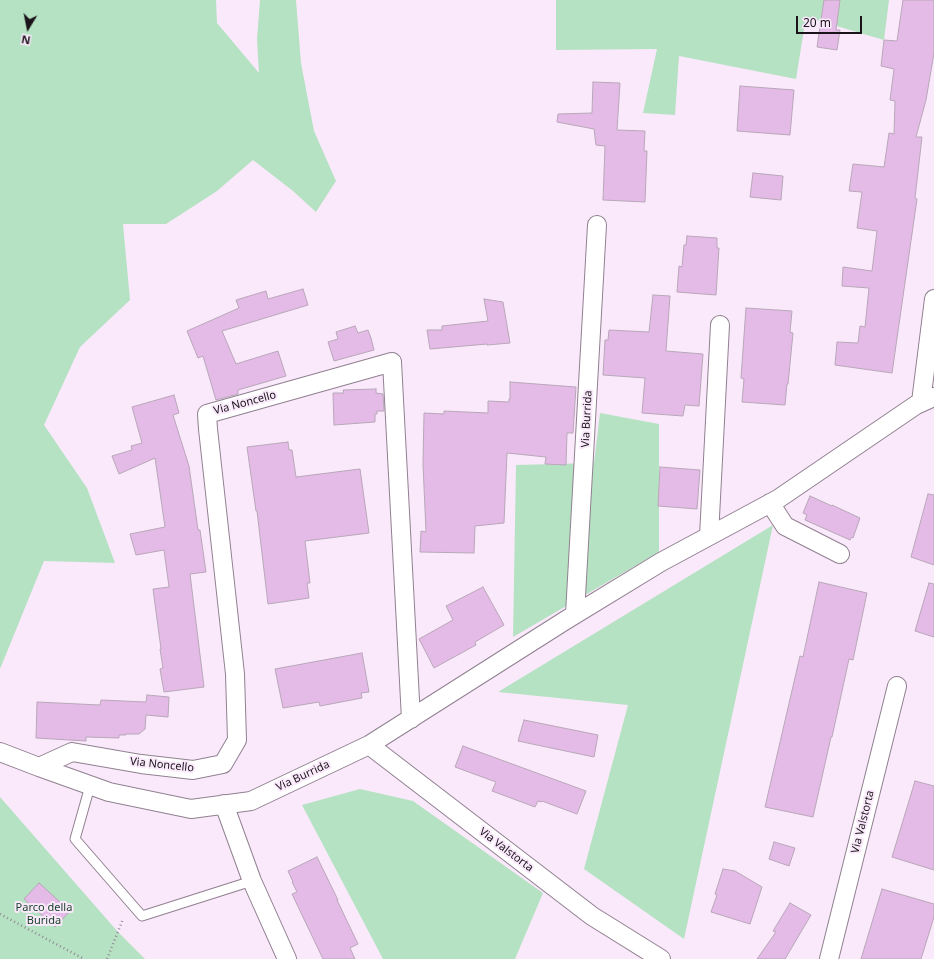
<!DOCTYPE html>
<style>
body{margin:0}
#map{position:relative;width:934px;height:959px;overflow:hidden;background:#fae9fb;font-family:"Noto Sans",sans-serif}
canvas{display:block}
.north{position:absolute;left:8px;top:8px;width:40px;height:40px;-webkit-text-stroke:3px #fae9fb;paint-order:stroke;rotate:190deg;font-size:11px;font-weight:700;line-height:16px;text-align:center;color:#1a141a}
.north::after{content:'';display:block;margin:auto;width:14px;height:18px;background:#1a141a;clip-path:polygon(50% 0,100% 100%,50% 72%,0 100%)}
.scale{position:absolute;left:796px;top:16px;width:66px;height:18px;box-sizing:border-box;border:2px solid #1a141a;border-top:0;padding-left:5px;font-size:12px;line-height:14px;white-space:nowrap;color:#1a141a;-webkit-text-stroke:3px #fae9fb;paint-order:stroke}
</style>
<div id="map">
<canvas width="934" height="959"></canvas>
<div class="north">N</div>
<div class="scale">20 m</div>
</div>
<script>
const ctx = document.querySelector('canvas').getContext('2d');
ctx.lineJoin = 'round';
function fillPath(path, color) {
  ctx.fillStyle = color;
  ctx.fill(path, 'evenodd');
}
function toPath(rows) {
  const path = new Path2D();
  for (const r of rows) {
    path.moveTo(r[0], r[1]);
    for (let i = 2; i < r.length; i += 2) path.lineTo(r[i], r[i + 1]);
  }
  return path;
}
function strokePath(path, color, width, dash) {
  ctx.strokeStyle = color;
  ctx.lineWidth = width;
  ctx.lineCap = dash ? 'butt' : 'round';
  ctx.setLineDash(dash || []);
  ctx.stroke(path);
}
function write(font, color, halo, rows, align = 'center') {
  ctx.font = font + ' "Noto Sans",sans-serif';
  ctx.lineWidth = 4;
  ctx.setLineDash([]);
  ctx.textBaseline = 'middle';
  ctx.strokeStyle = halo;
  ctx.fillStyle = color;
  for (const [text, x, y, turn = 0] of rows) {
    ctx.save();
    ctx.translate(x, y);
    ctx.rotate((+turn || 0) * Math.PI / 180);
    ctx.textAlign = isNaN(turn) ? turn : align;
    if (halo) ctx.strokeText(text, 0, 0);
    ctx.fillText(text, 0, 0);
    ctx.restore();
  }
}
const green = toPath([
 [0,0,216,0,217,23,259,73,257,39,260,0,296,0,301,63,314,131,336,181,316,212,293,191,253,160,217,191,166,224,123,224,130,300,80,347,44,425,87,488,115,563,44,561,0,669],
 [556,0,889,0,884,40,806,17,796,79,679,56,675,115,643,113,657,49,556,50],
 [600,413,659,424,659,552,513,637,516,465,594,463],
 [773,525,684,939,584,869,628,705,498,692],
 [360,789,413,801,543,893,515,959,383,959,302,805],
 [0,797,118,932,145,959,0,959]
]);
const building = toPath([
 [824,0,840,0,836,30,840,30,837,50,817,47,824,0],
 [903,0,934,0,934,53,926,100,916,137,922,137,915,198,917,199,892,373,835,365,837,342,858,343,860,326,865,327,869,288,842,286,843,267,872,271,877,231,857,228,862,192,849,191,853,164,884,167,889,133,894,134,895,101,890,100,894,69,881,66,884,40,897,41,903,0],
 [593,82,620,83,617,130,645,131,644,151,647,151,645,202,603,200,605,146,596,145,594,129,557,122,558,114,592,113,593,82],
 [740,86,794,90,790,135,737,131,740,86],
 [753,173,783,176,781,200,750,197,753,173],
 [687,236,717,238,717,248,719,248,716,295,677,292,679,266,682,267,684,245,686,245,687,236],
 [303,289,308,305,222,331,236,364,278,351,286,376,238,390,238,394,216,400,203,356,198,358,187,331,239,308,236,300,266,291,268,299,303,289],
 [653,295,670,296,666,351,703,354,699,406,685,405,683,416,642,413,645,378,603,375,605,340,608,340,609,330,649,332,653,295],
 [484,299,503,302,510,343,487,345,487,344,430,349,427,330,442,330,442,326,488,321,484,299],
 [746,308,792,311,790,332,793,333,788,384,787,384,785,405,742,402,744,379,741,378,746,308],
 [355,326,358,333,368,330,371,338,374,350,334,361,328,342,338,339,336,332,355,326],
 [510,382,576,387,573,433,567,433,566,465,545,464,546,457,507,453,504,523,475,526,474,553,420,552,421,531,426,532,423,464,424,413,444,414,444,411,488,413,488,401,509,402,509,399,510,399,510,382],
 [376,389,376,393,383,394,384,411,377,411,377,414,375,414,375,422,334,425,333,393,344,393,343,390,376,389],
 [174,395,179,413,173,415,189,466,198,530,200,530,206,572,190,574,204,687,164,692,160,669,163,668,160,649,161,649,153,589,169,587,164,550,136,555,130,534,165,527,155,458,119,474,112,456,132,450,131,446,142,443,132,407,174,395],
 [288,442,289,450,292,450,296,477,360,469,369,533,305,541,310,583,307,583,309,598,268,604,257,511,256,511,247,447,288,442],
 [660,467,700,470,697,509,658,506,660,467],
 [928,494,934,495,934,565,911,557,928,494],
 [810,496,832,506,832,505,860,518,853,538,852,537,850,540,805,520,807,515,803,513,810,496],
 [819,582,867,593,853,660,849,659,832,737,831,737,813,817,765,807,800,656,803,657,819,582],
 [929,583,934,584,934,637,915,631,929,583],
 [483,587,504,625,475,642,476,645,434,668,419,639,453,620,446,606,483,587],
 [362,653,369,692,361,693,362,698,320,706,319,702,283,708,275,669,362,653],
 [147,695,169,697,168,717,146,715,145,729,139,734,126,734,126,735,119,735,119,738,86,737,86,741,36,738,37,702,100,705,101,700,146,702,147,695],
 [524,720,598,735,594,757,518,741,524,720],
 [463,746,586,791,577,814,542,801,541,802,538,801,535,807,492,791,496,782,455,767,463,746],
 [915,781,934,786,934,870,892,857,915,781],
 [774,842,795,848,789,866,769,859,774,842],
 [317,857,338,900,337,900,358,944,350,948,355,959,323,959,292,894,297,892,292,882,293,882,288,871,317,857],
 [723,869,735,871,762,887,750,924,711,912,717,895,715,894,723,869],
 [39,883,70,911,55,927,24,899,39,883],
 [882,889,934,904,934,917,921,959,861,959,882,889],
 [790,903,811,915,785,959,757,959,776,932,773,931,790,903]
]);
const path = toPath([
 [0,914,84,959],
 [107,959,123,919]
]);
const lane = toPath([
 [90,786,75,839,142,916,252,881]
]);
const street = toPath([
 [921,402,934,299],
 [770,503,785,526,840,554],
 [709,536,720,325],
 [575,614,597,225],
 [369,745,592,916,661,959],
 [0,752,39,767,109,792,191,809,251,801,369,745,566,620,661,562,778,499,916,405,934,397],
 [39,767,72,752,141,764,193,770,223,764,237,740,235,674,208,429,207,414,392,362,411,719],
 [224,804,252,881,287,959],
 [829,959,897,686]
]);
const streetNames = [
 ["Via Noncello",245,403,-15],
 ["Via Burrida",587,419,-87],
 ["Via Noncello",162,765,6],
 ["Via Burrida",303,776,-25],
 ["Via Valstorta",863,822,-76],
 ["Via Valstorta",506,850,37]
];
const parkNames = [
 ["Parco della",44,908],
 ["Burida",44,921]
];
fillPath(green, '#b5e2c2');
fillPath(building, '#e4bbe7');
strokePath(building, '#b8a7b8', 1);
strokePath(lane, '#908090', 11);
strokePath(street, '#908090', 20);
strokePath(path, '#948895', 2.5, [1, 3]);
strokePath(lane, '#fff', 9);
strokePath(street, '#fff', 18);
write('11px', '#1a141a', '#fae9fb', streetNames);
write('11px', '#143d25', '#fae9fb', parkNames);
</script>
